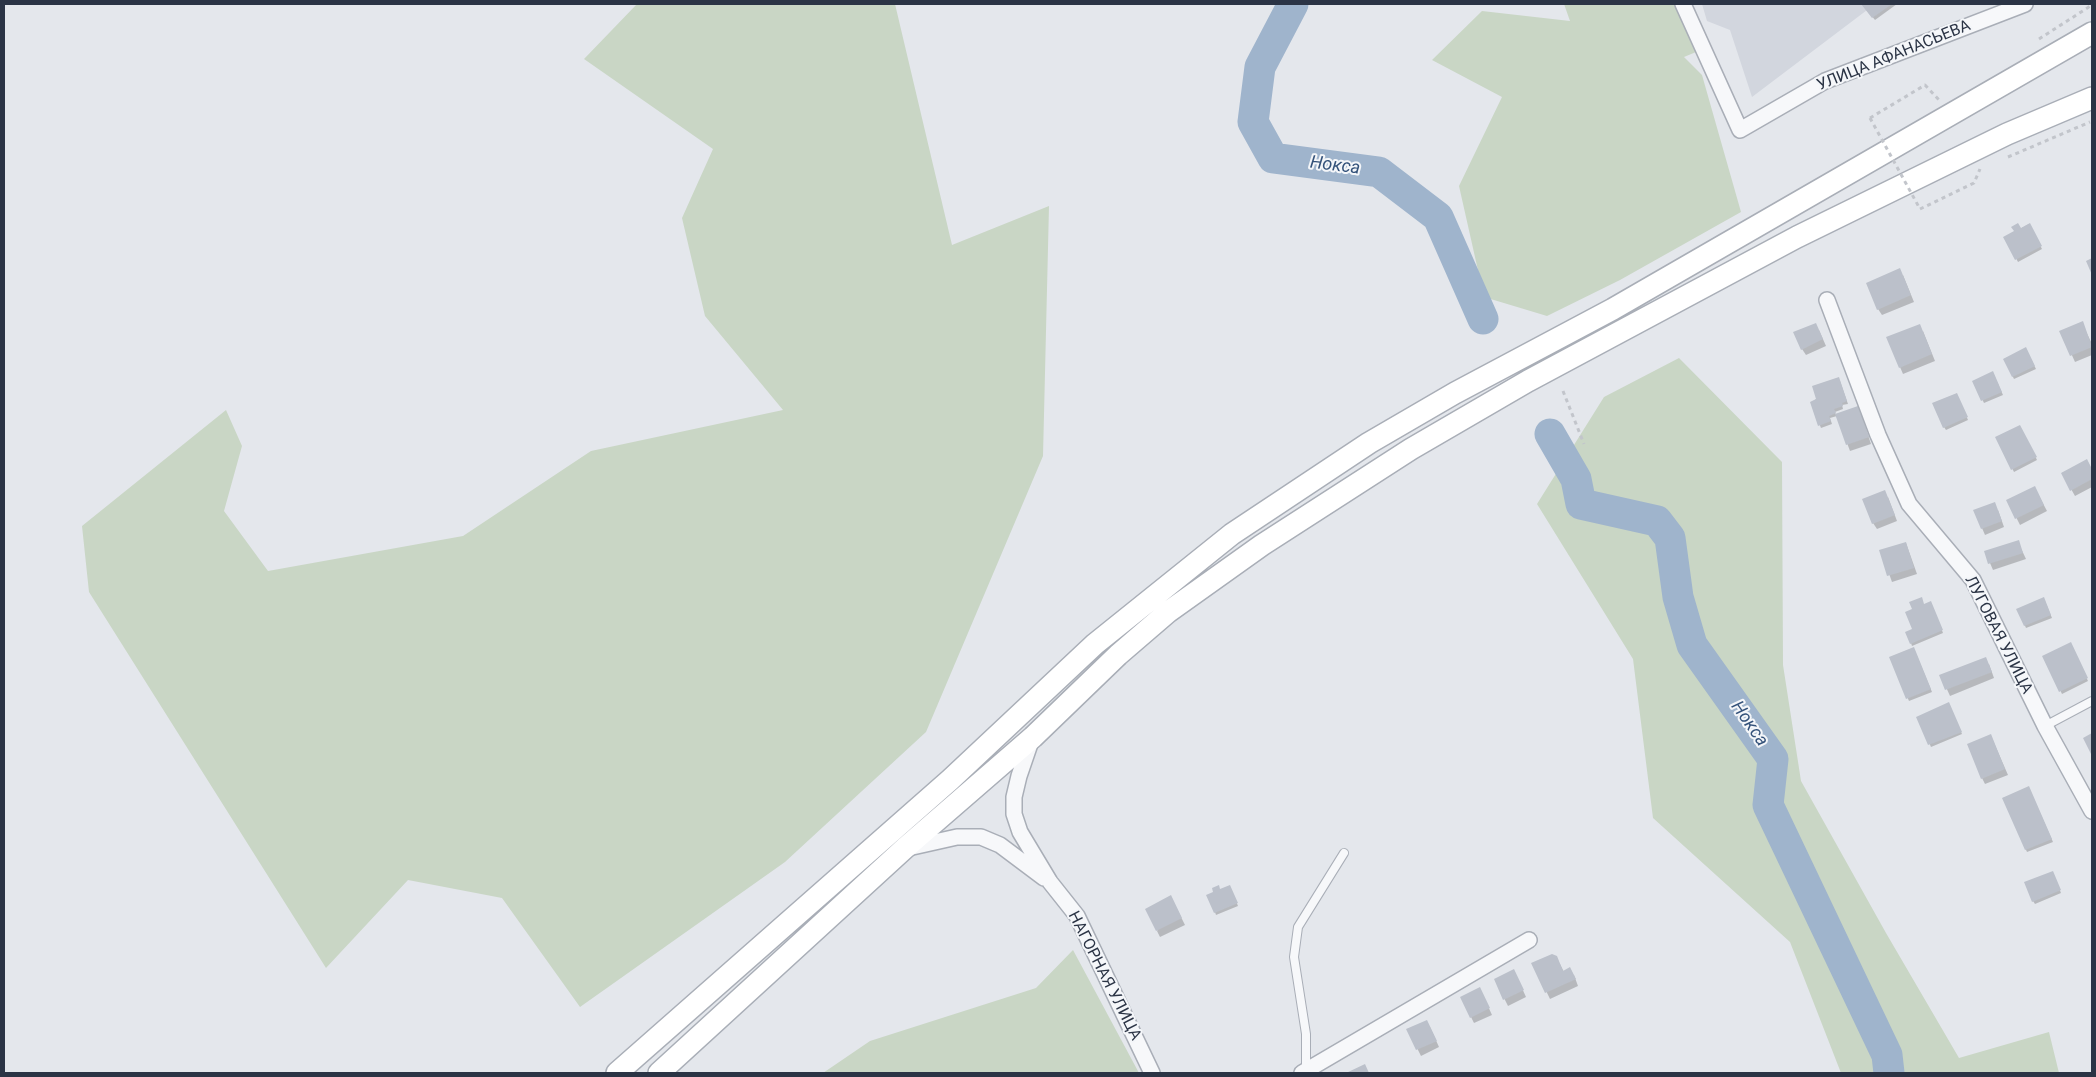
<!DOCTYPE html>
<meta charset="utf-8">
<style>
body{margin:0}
#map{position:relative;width:2096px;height:1077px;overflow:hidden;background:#e4e7ec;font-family:Roboto,sans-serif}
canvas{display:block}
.frame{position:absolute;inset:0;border:5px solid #2b3445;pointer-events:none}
</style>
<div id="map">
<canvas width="2096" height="1077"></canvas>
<div class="frame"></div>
</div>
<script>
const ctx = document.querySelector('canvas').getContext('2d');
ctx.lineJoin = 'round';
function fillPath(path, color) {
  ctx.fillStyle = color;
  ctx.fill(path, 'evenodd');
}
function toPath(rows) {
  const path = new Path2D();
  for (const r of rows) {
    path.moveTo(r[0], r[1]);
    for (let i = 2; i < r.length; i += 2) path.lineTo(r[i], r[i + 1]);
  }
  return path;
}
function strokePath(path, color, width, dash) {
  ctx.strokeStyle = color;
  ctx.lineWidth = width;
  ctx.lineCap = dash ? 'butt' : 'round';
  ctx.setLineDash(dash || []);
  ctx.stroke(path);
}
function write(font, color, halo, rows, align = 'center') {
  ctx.font = font + ' Roboto,sans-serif';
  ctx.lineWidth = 4;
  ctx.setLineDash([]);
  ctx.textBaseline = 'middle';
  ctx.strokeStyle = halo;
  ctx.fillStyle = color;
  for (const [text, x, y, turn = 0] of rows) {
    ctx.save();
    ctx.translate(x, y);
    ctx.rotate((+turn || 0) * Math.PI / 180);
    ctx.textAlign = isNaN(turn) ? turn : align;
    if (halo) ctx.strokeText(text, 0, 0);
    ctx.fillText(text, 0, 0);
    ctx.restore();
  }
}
const built = toPath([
 [1702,4,1875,4,1752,97,1730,30,1707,21]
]);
const green = toPath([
 [637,4,895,4,952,245,1049,206,1043,456,926,732,785,862,580,1007,502,898,408,880,326,968,89,592,82,526,226,410,242,446,224,511,268,571,463,536,591,451,783,410,705,316,682,218,713,149,584,59],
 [1564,4,1676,4,1696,52,1684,57,1702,75,1741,212,1620,280,1547,316,1484,297,1459,186,1502,97,1432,60,1482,11,1570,21],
 [1679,358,1782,462,1783,665,1801,781,1886,933,1959,1058,2049,1032,2059,1073,1841,1073,1790,942,1653,818,1633,659,1537,504,1604,397],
 [1073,950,1139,1073,823,1073,870,1041,1036,988]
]);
const shadow = toPath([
 [1862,4,1897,4,1875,20],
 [2029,224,2042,249,2018,262,2005,237],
 [1903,275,1914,302,1882,315,1878,309],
 [2082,323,2092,344,2092,355,2075,362,2061,331],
 [1819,330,1826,346,1806,355,1802,349],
 [1923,331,1935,361,1903,374,1900,367],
 [2026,349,2036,369,2014,379,2004,359],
 [1994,375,2003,395,1984,403,1974,382],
 [1840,381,1848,404,1842,405,1843,409,1835,412,1836,415,1861,414,1871,444,1850,451,1837,416,1830,418,1832,424,1821,428,1811,403],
 [1958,397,1968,420,1946,430,1944,427],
 [2020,426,2037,460,2014,472,1997,438],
 [2087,461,2092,471,2092,487,2075,496,2062,473],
 [2038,494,2047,511,2020,525,2008,501],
 [1888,497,1897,521,1877,529,1873,523],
 [1998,510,2004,527,1985,535,1982,528],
 [2018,542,2026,559,1993,570,1990,563],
 [1906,543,1917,574,1892,582,1881,551],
 [2045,601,2052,618,2026,628,2018,610],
 [1924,605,1932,605,1943,633,1912,646,1911,643,1913,630],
 [2070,644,2088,681,2062,694,2044,656],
 [1915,651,1932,692,1909,701,1890,658],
 [1989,664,1994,678,1950,696,1941,676],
 [1950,706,1962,734,1931,747,1918,717],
 [1991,736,2008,775,1985,784,1982,778],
 [2030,790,2053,842,2027,852,2003,798],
 [2054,875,2061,893,2035,904,2033,901],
 [1231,889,1238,906,1216,915,1215,912,1220,890],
 [1174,903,1185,925,1160,937,1157,931],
 [1533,964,1560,964,1564,972,1574,975,1578,986,1550,999],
 [1517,977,1526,997,1508,1006,1495,980],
 [1483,995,1492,1015,1474,1023,1471,1017],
 [1430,1027,1439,1047,1421,1056,1408,1030]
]);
const river = toPath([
 [1293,4,1260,67,1253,122,1273,158,1379,172,1438,217,1483,319],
 [1550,434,1576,479,1581,504,1657,521,1670,538,1678,597,1692,645,1773,759,1768,805,1887,1055,1889,1073]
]);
const building = toPath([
 [1861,4,1892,4,1872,18],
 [2018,223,2021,228,2030,223,2042,246,2015,260,2003,237,2014,231,2011,227],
 [2092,258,2092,275,2086,261],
 [1900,268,1911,295,1877,310,1866,283],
 [2083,321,2092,347,2070,356,2059,331],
 [1816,323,1823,339,1801,350,1793,332],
 [1920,324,1932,354,1899,368,1886,337],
 [2026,347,2035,366,2012,377,2003,359],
 [1993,371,2002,392,1981,401,1972,381],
 [1839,377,1847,401,1842,403,1843,406,1834,409,1836,413,1829,416,1831,421,1818,426,1810,402,1816,399,1812,386],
 [1957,393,1968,417,1943,428,1932,403],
 [1858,406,1869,437,1846,445,1835,414],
 [2020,425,2037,457,2011,470,1995,437],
 [2087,459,2092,469,2092,479,2070,491,2061,473],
 [2035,486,2044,505,2015,519,2006,500],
 [1885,490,1895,515,1872,524,1862,499],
 [1995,502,2002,521,1981,529,1973,510],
 [2019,540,2023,553,1988,564,1984,551],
 [1906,542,1914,568,1887,576,1879,550],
 [1922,597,1924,604,1931,601,1943,630,1910,644,1905,632,1912,629,1905,612,1912,609,1909,602],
 [2044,597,2051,615,2024,626,2016,609],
 [2071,642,2088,678,2059,692,2042,656],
 [1914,647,1931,689,1906,699,1889,657],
 [1986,657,1992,672,1945,690,1939,675],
 [1949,702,1962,732,1928,745,1916,717],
 [2092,733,2092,756,2083,738],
 [1991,734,2005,769,1981,779,1967,744],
 [2029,786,2052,839,2025,850,2002,798],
 [2053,871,2061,890,2032,902,2024,882],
 [1219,885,1220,889,1230,885,1238,903,1214,913,1206,895,1213,892,1212,888],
 [1171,895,1182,918,1156,931,1145,909],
 [1552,954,1557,956,1563,971,1570,967,1576,979,1545,993,1531,963],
 [1514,969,1524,990,1503,1000,1494,979],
 [1480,987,1490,1008,1470,1018,1460,997],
 [1427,1020,1437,1041,1416,1050,1406,1029],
 [1365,1064,1369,1073,1346,1073]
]);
const path = toPath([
 [2039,39,2092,5],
 [1870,118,1925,85,1940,101],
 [2008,157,2090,122],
 [1920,209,1974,183,1980,169],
 [1563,391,1584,444]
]);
const lane = toPath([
 [2045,726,2092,701],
 [1306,1071,1306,1034,1294,957,1298,927,1344,853]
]);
const street = toPath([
 [1683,4,1740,130,1825,81,2025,4],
 [1827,300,1878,435,1909,504,1973,580,2045,726,2092,811],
 [1032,738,1019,776,1014,797,1014,814,1020,832,1050,882,1077,916,1152,1073],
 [908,848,957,837,981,837,1000,845,1044,878],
 [1302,1073,1529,940]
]);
const secondary = toPath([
 [617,1073,950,780,1095,644,1232,534,1369,443,1455,393,1613,309,2092,33],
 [659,1073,905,848,1033,737,1118,655,1168,612,1262,545,1411,449,1528,381,1797,237,2007,134,2092,98]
]);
const pathBridge = toPath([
 [1870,118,1920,209]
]);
const streetNames = [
 ["УЛИЦА АФАНАСЬЕВА",1894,56,-22],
 ["ЛУГОВАЯ УЛИЦА",1998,635,63],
 ["НАГОРНАЯ УЛИЦА",1104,976,63]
];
const waterNames = [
 ["Нокса",1335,166,7],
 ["Нокса",1749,724,55]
];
fillPath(built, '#d2d6de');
fillPath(green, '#c9d6c5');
fillPath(shadow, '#0003');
strokePath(river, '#9fb4cc', 31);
fillPath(building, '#bbc0ca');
strokePath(lane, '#a9aeb7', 10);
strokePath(street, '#a9aeb7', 18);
strokePath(secondary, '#a9aeb7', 24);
strokePath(path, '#c2c5cb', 3, [4, 4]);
strokePath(lane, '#f7f8fa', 8);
strokePath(street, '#f7f8fa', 15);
strokePath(secondary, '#fff', 21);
strokePath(pathBridge, '#c2c5cb', 3, [4, 4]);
write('16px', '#2b3445', '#f4f6f9', streetNames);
write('italic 18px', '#34527a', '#f4f6f9', waterNames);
</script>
